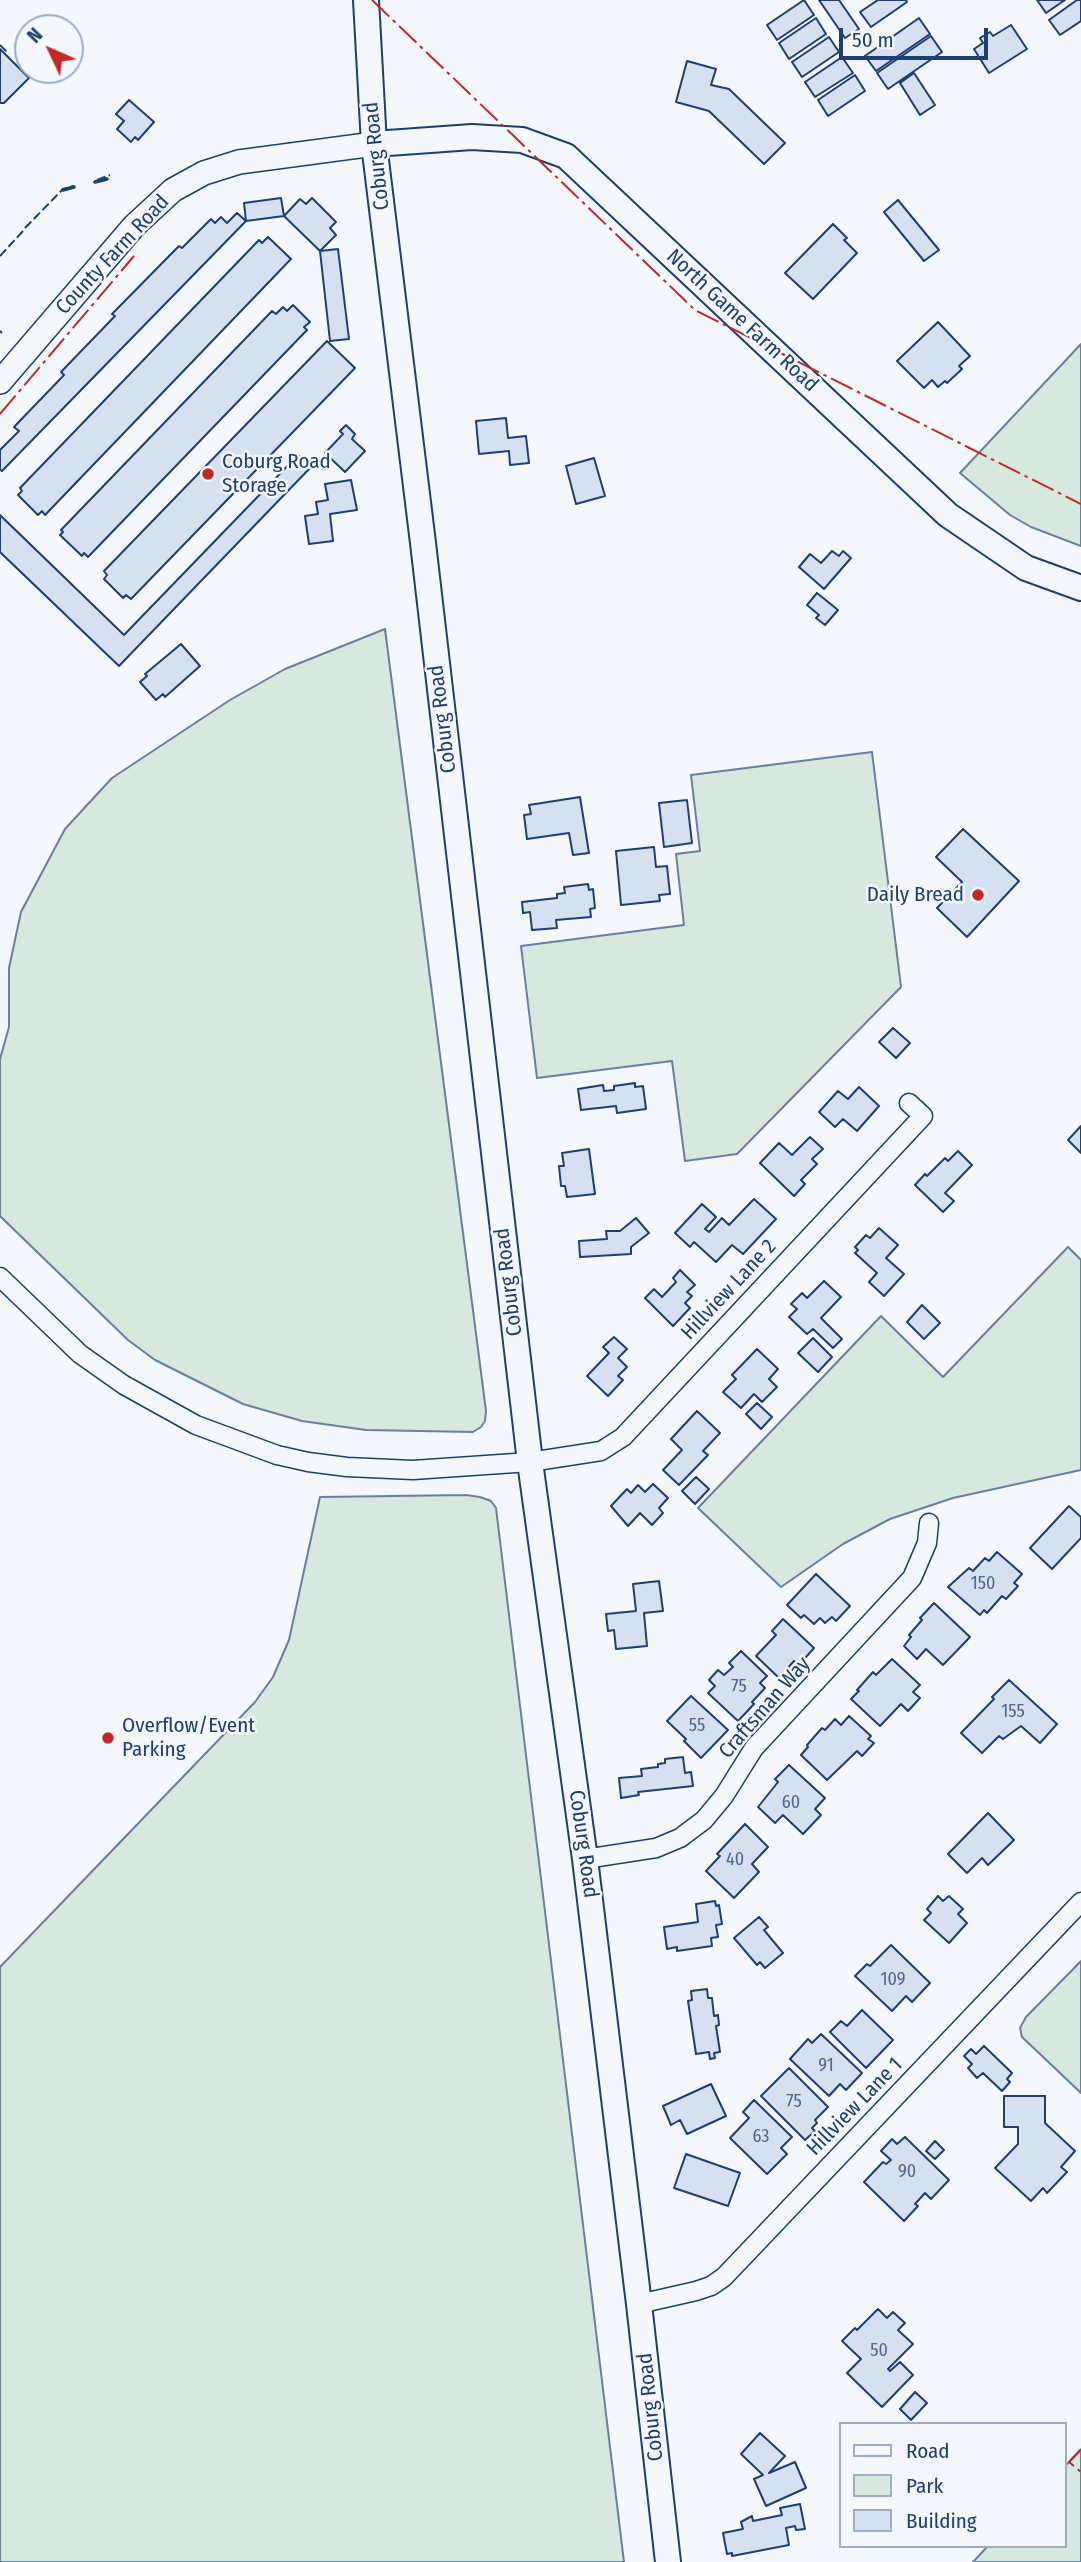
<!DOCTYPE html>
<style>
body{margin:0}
#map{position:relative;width:1081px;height:2562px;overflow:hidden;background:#f4f7fb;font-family:"Fira Sans Condensed",sans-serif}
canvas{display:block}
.legend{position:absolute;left:839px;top:2422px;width:228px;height:126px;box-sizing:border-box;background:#f4f7fb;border:2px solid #9eadc5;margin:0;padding:9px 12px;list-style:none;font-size:21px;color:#1d3f73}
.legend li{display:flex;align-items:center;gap:14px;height:35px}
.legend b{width:35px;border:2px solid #9eadc5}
.north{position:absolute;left:14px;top:14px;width:70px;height:70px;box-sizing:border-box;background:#f4f7fb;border:2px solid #9eadc5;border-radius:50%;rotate:314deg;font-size:19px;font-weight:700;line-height:28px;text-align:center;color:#1d3f73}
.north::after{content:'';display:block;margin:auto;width:24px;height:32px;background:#c62828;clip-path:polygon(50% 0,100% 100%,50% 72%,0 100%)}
.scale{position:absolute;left:839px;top:28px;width:149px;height:32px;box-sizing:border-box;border:4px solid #1d3f73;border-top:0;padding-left:9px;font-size:21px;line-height:24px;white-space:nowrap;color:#1d3f73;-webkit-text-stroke:5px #f4f7fb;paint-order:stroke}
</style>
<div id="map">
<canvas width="1081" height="2562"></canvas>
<ul class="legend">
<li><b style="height:9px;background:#f4f7fb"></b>Road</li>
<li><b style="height:19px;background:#d7e8df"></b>Park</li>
<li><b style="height:19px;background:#d5e0f0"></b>Building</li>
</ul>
<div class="north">N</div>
<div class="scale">50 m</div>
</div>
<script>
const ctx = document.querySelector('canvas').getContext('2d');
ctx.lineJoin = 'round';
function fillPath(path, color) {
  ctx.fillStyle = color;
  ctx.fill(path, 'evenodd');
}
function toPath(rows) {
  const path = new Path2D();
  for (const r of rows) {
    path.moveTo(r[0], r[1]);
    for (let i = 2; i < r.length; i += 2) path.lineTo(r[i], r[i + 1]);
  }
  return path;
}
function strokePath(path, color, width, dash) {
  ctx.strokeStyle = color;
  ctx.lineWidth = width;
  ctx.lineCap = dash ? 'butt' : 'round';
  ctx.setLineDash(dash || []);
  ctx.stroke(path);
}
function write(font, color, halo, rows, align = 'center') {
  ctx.font = font + ' "Fira Sans Condensed",sans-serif';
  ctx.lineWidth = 5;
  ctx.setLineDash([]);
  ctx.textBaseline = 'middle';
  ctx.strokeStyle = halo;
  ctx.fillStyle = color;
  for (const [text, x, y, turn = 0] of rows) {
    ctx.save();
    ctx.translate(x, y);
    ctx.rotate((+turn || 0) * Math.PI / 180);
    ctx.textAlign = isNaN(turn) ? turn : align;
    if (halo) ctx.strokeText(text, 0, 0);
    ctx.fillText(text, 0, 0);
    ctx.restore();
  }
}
const green = toPath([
 [1081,344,1081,546,1031,527,1010,515,960,473,1081,344],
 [385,629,486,1411,485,1421,481,1427,473,1432,366,1430,302,1421,243,1404,155,1360,128,1340,0,1216,0,1059,9,1027,9,968,21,912,65,829,112,778,230,700,285,669,385,629],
 [872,752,901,987,737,1154,685,1161,672,1061,537,1078,521,946,684,925,676,854,700,851,691,775,872,752],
 [1068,1247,1081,1260,1081,1470,953,1498,890,1519,843,1544,781,1587,698,1508,881,1316,943,1377,1068,1247],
 [466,1495,480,1497,491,1501,496,1508,624,2562,0,2562,0,1967,255,1702,273,1677,289,1640,320,1497,466,1495],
 [1081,1961,1081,2093,1022,2037,1020,2028,1026,2017,1081,1961],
 [1081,2450,1081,2562,973,2562,988,2546,1065,2546,1065,2466,1081,2450]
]);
const building = toPath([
 [804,0,814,15,777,40,767,25,804,0],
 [819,0,839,0,859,29,845,38,819,0],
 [878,0,906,0,907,2,871,27,860,12,878,0],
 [1037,0,1065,0,1046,13,1037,0],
 [1077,0,1081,0,1081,21,1060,35,1049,20,1077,0],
 [816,18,826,34,789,59,779,43,816,18],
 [919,18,930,34,876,71,865,56,919,18],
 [1011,25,1027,49,989,73,974,49,983,43,980,38,990,32,993,36,1011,25],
 [931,36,942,52,888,89,877,73,931,36],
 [829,37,839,52,802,77,792,62,829,37],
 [0,49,29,78,4,103,0,103,0,49],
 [842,57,853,73,815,97,805,82,842,57],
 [687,61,716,69,711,85,729,89,785,143,764,164,709,111,676,102,687,61],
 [914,73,935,105,920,115,900,83,914,73],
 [855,75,865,91,828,116,818,100,855,75],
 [129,100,154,122,138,140,135,137,131,142,117,129,124,121,116,114,129,100],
 [281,198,284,216,246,221,244,203,281,198],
 [312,198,336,222,330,228,336,235,320,251,284,216,300,199,306,204,312,198],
 [898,200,939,250,924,261,884,212,898,200],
 [237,213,246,221,2,471,0,470,0,450,19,431,14,427,64,375,61,372,115,316,112,314,179,246,182,248,211,219,215,223,221,217,227,223,237,213],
 [833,224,847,238,844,240,857,253,813,299,785,273,833,224],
 [268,237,291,259,45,515,42,511,38,515,18,495,22,491,20,488,259,240,262,243,268,237],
 [338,249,349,339,330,341,320,251,338,249],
 [293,305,310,322,304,327,307,330,88,557,84,553,82,556,60,535,63,532,61,530,272,311,276,314,283,307,287,311,293,305],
 [938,322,970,356,959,366,962,369,947,383,945,381,938,387,932,380,924,388,897,361,938,322],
 [327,341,355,368,131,599,126,595,123,598,104,579,107,575,104,571,327,341],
 [506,418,508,438,526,436,529,463,510,465,509,451,479,454,476,421,506,418],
 [346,425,355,434,352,439,365,451,345,472,325,453,343,434,340,431,346,425],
 [298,455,311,467,119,666,0,552,0,515,124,635,298,455],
 [594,458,605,496,576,504,566,466,594,458],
 [351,480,357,510,330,514,333,541,309,544,305,516,318,514,316,502,328,500,325,484,351,480],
 [832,551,839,556,843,551,851,558,824,589,799,567,810,554,821,563,832,551],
 [817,593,838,610,825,625,816,618,819,615,807,605,817,593],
 [181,644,200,666,165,697,163,694,156,700,140,682,147,676,145,674,181,644],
 [580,797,589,853,573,855,569,833,527,839,524,815,531,814,529,805,580,797],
 [687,800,692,843,664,847,659,803,687,800],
 [963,829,1019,881,967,937,937,908,962,882,936,857,963,829],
 [654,847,656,867,667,866,670,894,659,895,660,901,621,905,616,851,654,847],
 [588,884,589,890,593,889,595,908,590,909,591,917,556,920,557,928,532,930,530,912,523,913,522,902,557,898,557,894,565,893,564,887,588,884],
 [893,1028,910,1043,896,1058,879,1042,893,1028],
 [635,1083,635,1087,643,1086,646,1109,617,1113,616,1106,581,1110,578,1089,603,1085,604,1091,614,1090,614,1086,635,1083],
 [859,1087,879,1106,857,1131,843,1119,835,1127,819,1112,838,1091,848,1099,859,1087],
 [1081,1126,1081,1153,1068,1140,1081,1126],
 [810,1137,823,1149,812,1159,817,1164,801,1180,805,1184,794,1196,760,1163,779,1143,792,1155,810,1137],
 [589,1149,595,1194,567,1197,565,1186,561,1186,559,1166,564,1166,562,1153,589,1149],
 [958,1151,972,1165,945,1193,954,1201,943,1212,915,1185,925,1174,927,1176,945,1158,948,1161,958,1151],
 [754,1199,776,1219,743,1254,732,1245,716,1262,694,1242,690,1247,675,1233,702,1204,716,1217,705,1229,709,1232,722,1218,729,1225,754,1199],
 [636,1218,649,1233,631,1247,631,1254,580,1257,579,1241,607,1239,606,1231,620,1231,636,1218],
 [879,1228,898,1245,886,1258,904,1274,884,1296,869,1282,877,1273,855,1253,858,1250,855,1247,866,1235,870,1238,879,1228],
 [680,1270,695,1285,687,1292,692,1296,685,1303,690,1308,673,1326,645,1298,654,1289,662,1297,676,1282,673,1278,680,1270],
 [824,1281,841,1297,821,1318,842,1339,833,1348,813,1329,807,1334,789,1317,797,1309,791,1304,802,1293,807,1298,824,1281],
 [922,1305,940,1323,924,1339,907,1322,922,1305],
 [614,1337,627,1349,618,1358,627,1367,618,1376,623,1380,608,1396,587,1376,609,1353,603,1347,614,1337],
 [813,1338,832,1357,818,1372,798,1353,813,1338],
 [757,1349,778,1369,769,1379,777,1387,762,1402,754,1394,741,1408,723,1392,736,1379,732,1375,757,1349],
 [757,1403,772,1417,761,1429,746,1414,757,1403],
 [697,1411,720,1433,703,1451,708,1455,679,1485,663,1470,682,1450,671,1439,697,1411],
 [696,1477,709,1489,695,1504,682,1491,696,1477],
 [653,1484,668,1498,659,1508,663,1513,652,1525,640,1513,628,1526,611,1506,627,1489,631,1493,638,1485,645,1492,653,1484],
 [1069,1506,1081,1517,1081,1538,1052,1569,1030,1548,1069,1506],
 [997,1552,1022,1574,1014,1583,1018,1586,1006,1599,1002,1596,987,1613,984,1610,980,1615,948,1587,969,1568,973,1571,985,1558,989,1561,997,1552],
 [816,1574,850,1606,836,1621,832,1617,825,1623,820,1618,814,1624,804,1615,801,1618,787,1605,816,1574],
 [659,1581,663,1611,644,1613,647,1646,616,1649,614,1630,608,1631,606,1614,636,1611,633,1584,659,1581],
 [934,1603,970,1637,943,1665,926,1649,917,1659,904,1646,911,1637,909,1635,922,1620,920,1618,934,1603],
 [783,1619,814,1648,799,1665,794,1661,779,1678,756,1656,776,1635,772,1631,783,1619],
 [741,1651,767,1676,760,1683,765,1688,752,1702,754,1704,738,1721,708,1693,715,1686,709,1680,718,1670,724,1675,733,1667,729,1663,741,1651],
 [892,1659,920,1685,913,1692,920,1698,908,1711,901,1704,880,1726,851,1699,859,1691,857,1690,873,1672,876,1675,892,1659],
 [1009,1680,1057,1724,1040,1743,1021,1726,1003,1739,999,1736,982,1753,961,1733,994,1699,992,1697,1009,1680],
 [691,1696,728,1730,701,1758,684,1741,686,1739,667,1721,691,1696],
 [849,1716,871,1736,868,1739,874,1743,862,1756,857,1751,827,1780,801,1755,808,1747,807,1745,822,1728,825,1730,835,1719,841,1725,849,1716],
 [683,1757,685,1773,691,1772,693,1786,638,1792,639,1795,621,1798,619,1778,642,1776,641,1769,658,1767,658,1764,665,1763,665,1759,683,1757],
 [789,1765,825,1798,815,1809,821,1815,803,1834,783,1815,775,1823,758,1807,778,1782,775,1779,789,1765],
 [988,1813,1014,1840,988,1865,982,1858,967,1873,948,1854,988,1813],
 [745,1824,768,1847,752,1864,759,1872,734,1898,706,1871,720,1856,717,1854,745,1824],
 [938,1896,943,1901,949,1896,963,1909,958,1914,967,1923,949,1943,924,1920,931,1913,927,1909,938,1896],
 [715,1901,716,1906,719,1905,722,1924,716,1925,718,1937,711,1938,712,1946,677,1951,677,1947,667,1949,664,1927,698,1922,696,1904,715,1901],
 [759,1917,768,1927,764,1930,783,1953,765,1968,760,1962,757,1965,734,1938,759,1917],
 [891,1945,930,1983,912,2002,906,1996,892,2011,855,1976,867,1964,870,1966,891,1945],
 [707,1989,708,1998,712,1998,714,2016,718,2015,719,2025,716,2026,720,2052,714,2053,715,2058,710,2059,709,2052,696,2054,688,2001,692,2000,691,1991,707,1989],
 [862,2010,893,2040,866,2068,830,2032,841,2021,847,2026,862,2010],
 [821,2034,862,2073,846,2090,840,2084,829,2096,790,2059,808,2039,812,2043,821,2034],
 [984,2046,1012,2073,1007,2079,1010,2082,1002,2091,983,2073,977,2078,968,2068,972,2064,964,2056,971,2049,976,2054,984,2046],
 [789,2068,828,2107,815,2120,817,2123,812,2128,815,2131,805,2140,761,2096,789,2068],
 [711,2084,726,2116,687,2134,680,2120,671,2125,663,2106,711,2084],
 [1004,2096,1045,2096,1045,2123,1075,2151,1061,2167,1067,2172,1047,2193,1043,2188,1031,2201,995,2168,1018,2144,1018,2127,1004,2127,1004,2096],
 [754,2100,792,2137,781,2148,787,2154,767,2174,730,2138,749,2118,743,2112,754,2100],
 [905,2137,949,2180,931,2199,925,2193,915,2204,918,2206,904,2221,864,2182,883,2162,886,2164,891,2160,881,2151,892,2139,897,2144,905,2137],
 [935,2141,944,2150,935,2159,926,2151,935,2141],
 [686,2154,740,2173,728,2206,674,2188,686,2154],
 [878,2309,887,2318,893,2312,905,2323,898,2330,913,2344,888,2369,890,2371,900,2362,913,2375,882,2407,847,2373,861,2359,842,2341,855,2328,857,2330,878,2309],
 [915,2392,927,2403,911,2420,900,2409,915,2392],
 [760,2433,785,2456,769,2473,795,2462,806,2488,766,2506,754,2479,763,2475,741,2454,760,2433],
 [800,2504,805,2529,796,2530,795,2526,786,2528,789,2545,732,2556,732,2553,727,2554,723,2533,743,2529,741,2522,752,2516,753,2521,782,2515,780,2508,800,2504]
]);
const minor = toPath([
 [0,1277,80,1354,124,1385,196,1425,277,1455,308,1462,347,1467,413,1470,530,1462,601,1451,623,1437,923,1116,909,1103],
 [585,1859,656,1848,680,1838,704,1820,724,1796,754,1748,912,1578,927,1543,929,1523],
 [639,2304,696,2291,711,2286,724,2277,1081,1902]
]);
const tertiary = toPath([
 [0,382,134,226,173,190,204,173,239,162,374,144]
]);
const secondary = toPath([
 [366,0,374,144,423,543,530,1462,585,1859,639,2304,668,2562],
 [374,144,472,137,522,140,566,156,948,515,1026,568,1081,588]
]);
const fence = toPath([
 [0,45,9,54],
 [97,180,110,175],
 [25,228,63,189,73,186],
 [0,256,23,231],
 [0,331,2,333]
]);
const wall = toPath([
 [95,182,107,179],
 [63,190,74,187]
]);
const power = toPath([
 [372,0,695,310,1081,504],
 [0,414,134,256],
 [1081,2449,1069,2462,1081,2472]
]);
const markers = [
 [208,474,7,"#c62828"],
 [978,895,7,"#c62828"],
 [108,1738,7,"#c62828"]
];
const numberNames = [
 ["150",983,1584],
 ["75",739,1687],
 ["155",1013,1712],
 ["55",697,1726],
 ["60",791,1803],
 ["40",735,1860],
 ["109",893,1980],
 ["91",826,2066],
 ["75",794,2102],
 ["63",761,2137],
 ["90",907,2172],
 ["50",879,2351]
];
const streetNames = [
 ["Coburg Road",377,156,-96],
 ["County Farm Road",113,255,-47],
 ["North Game Farm Road",742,321,43],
 ["Coburg Road",443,719,-97],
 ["Coburg Road",509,1282,-97],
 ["Hillview Lane 2",729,1290,-47],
 ["Craftsman Way",765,1708,-49],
 ["Coburg Road",583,1844,82],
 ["Hillview Lane 1",855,2107,-46],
 ["Coburg Road",651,2407,-96]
];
const poiNames = [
 ["Coburg Road",222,462],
 ["Storage",222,486],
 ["Daily Bread",964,895,"right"],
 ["Overflow/Event",122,1726],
 ["Parking",122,1750]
];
fillPath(green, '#d7e8df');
strokePath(green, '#687fa3', 2);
fillPath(building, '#d5e0f0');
strokePath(building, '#1d3f73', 2);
strokePath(minor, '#1d3f73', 21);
strokePath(tertiary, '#1d3f73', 26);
strokePath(secondary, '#1d3f73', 28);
strokePath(minor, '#f4f7fb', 18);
strokePath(tertiary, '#f4f7fb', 23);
strokePath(secondary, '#f4f7fb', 24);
strokePath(fence, '#1d3f73', 2, [9, 3.5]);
strokePath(wall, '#1d3f73', 3.5);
strokePath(power, '#c62828', 2, [24, 5, 3.5, 5]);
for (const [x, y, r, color] of markers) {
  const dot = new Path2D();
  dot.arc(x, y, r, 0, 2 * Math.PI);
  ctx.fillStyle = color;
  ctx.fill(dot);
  strokePath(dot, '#f4f7fb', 2.5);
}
write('18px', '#4b6792', null, numberNames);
write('21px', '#1d3f73', '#f4f7fb', streetNames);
write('21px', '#1d3f73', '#f4f7fb', poiNames, 'left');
</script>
